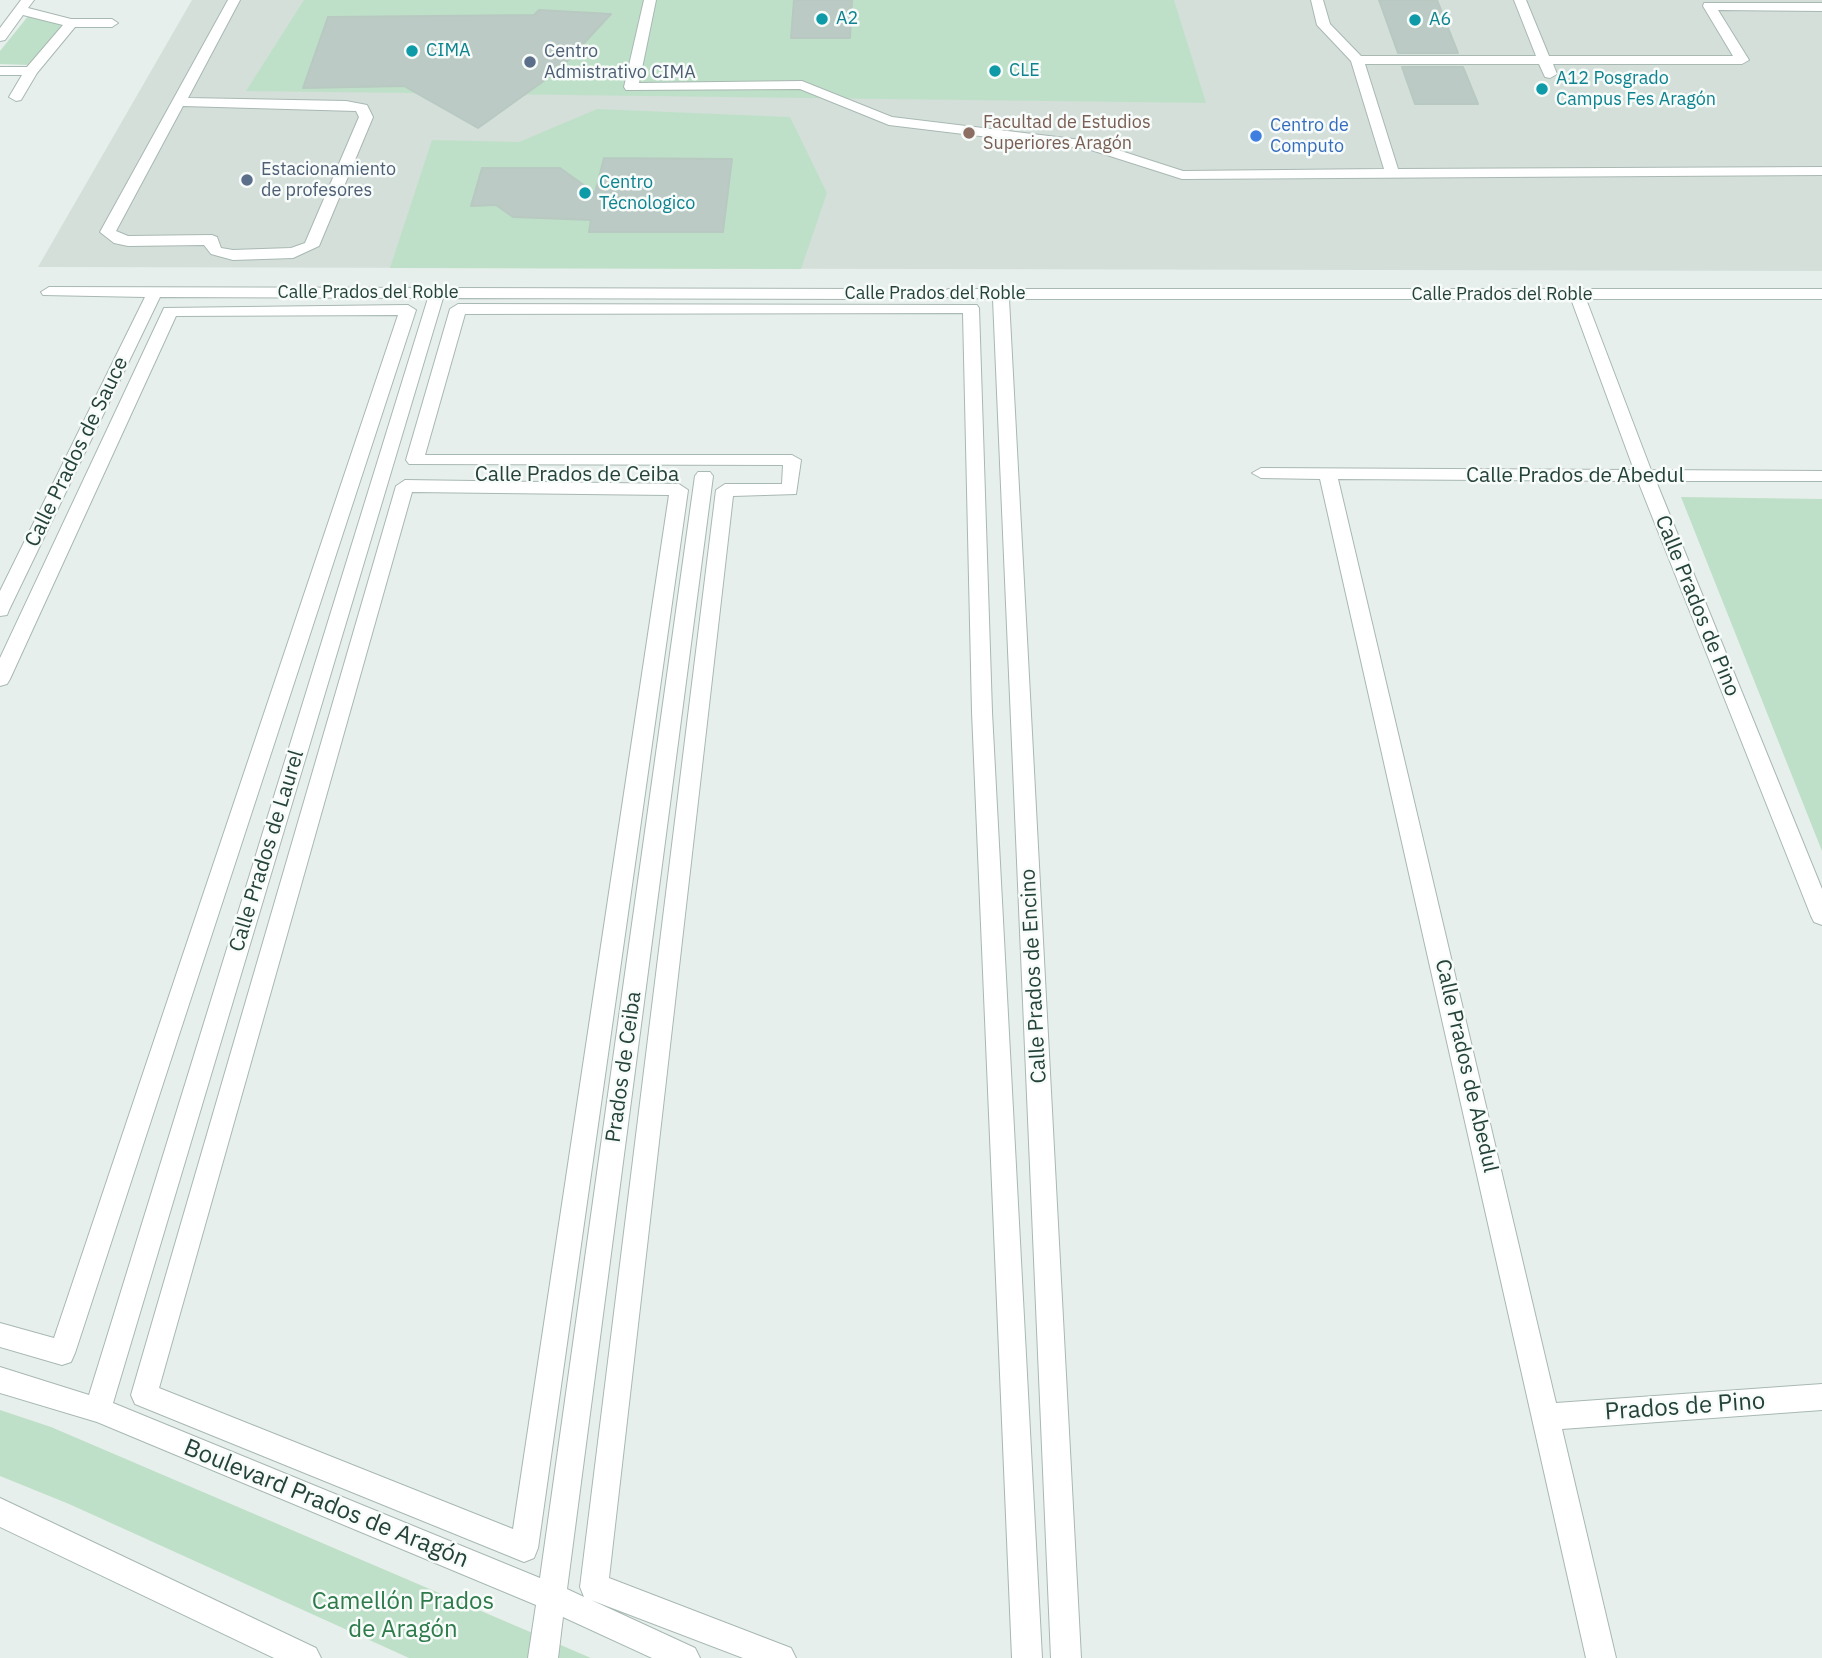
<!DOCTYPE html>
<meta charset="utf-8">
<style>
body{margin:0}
canvas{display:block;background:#e6efeb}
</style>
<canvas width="1822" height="1658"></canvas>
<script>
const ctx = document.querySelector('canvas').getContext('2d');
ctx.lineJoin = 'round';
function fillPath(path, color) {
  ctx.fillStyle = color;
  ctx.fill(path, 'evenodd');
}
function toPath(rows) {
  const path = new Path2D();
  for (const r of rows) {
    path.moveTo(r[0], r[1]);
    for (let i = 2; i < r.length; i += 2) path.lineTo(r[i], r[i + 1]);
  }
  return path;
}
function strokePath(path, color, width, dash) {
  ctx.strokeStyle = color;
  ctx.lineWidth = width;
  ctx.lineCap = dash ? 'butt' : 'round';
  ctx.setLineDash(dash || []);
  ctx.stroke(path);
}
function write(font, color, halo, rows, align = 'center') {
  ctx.font = font + ' "IBM Plex Sans",sans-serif';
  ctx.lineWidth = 5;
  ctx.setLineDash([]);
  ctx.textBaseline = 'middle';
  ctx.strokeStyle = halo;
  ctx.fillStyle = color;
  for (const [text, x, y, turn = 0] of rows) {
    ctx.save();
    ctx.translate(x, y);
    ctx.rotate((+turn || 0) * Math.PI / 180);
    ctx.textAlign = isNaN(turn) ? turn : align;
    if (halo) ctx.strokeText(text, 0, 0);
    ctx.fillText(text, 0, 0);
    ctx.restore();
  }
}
const built = toPath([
 [192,0,1822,0,1822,271,38,267]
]);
const green = toPath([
 [304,0,1174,0,1206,103,246,91],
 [29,15,64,25,30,65,0,64,0,51],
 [597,109,790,117,827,193,801,269,390,268,432,140,519,142],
 [1681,497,1822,499,1822,851],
 [0,1410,51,1427,591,1658,409,1658,69,1504,0,1476]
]);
const building = toPath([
 [794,0,852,0,850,38,791,38,794,0],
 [1379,0,1437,0,1458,53,1398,53,1379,0],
 [539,10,611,14,559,70,478,128,404,86,303,88,328,17,534,15,539,10],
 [1402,67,1463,67,1478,104,1415,104,1402,67],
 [604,158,732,159,723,232,589,232,591,220,513,217,496,205,471,206,482,168,560,168,595,193,604,158]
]);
const minor = toPath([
 [21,0,34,0,28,8,71,19,112,19,118,23,112,27,75,27,37,73,21,100,16,101,9,97,22,75,0,75,0,67,27,67,63,25,23,15,5,40,0,41,0,28,21,0],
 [228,0,240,0,188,98,346,101,367,105,373,117,319,246,293,258,233,260,211,254,204,245,128,246,114,243,100,232,228,0],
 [183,106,356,111,359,117,305,243,291,248,233,250,221,248,217,237,212,235,128,236,116,231,183,106],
 [644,0,656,0,639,83,802,81,892,117,1090,141,1183,171,1384,169,1351,61,1317,25,1311,0,1323,0,1330,24,1361,56,1536,56,1514,0,1526,0,1549,56,1733,56,1703,6,1704,3,1822,3,1822,11,1718,10,1749,60,1742,64,1553,64,1557,74,1550,78,1545,77,1539,64,1365,64,1398,169,1822,167,1822,175,1182,179,1088,149,889,125,800,89,626,90,624,87,644,0],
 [49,287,864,289,872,294,864,299,443,298,113,1403,540,1578,695,476,698,472,710,472,713,476,567,1589,584,1597,580,1587,716,490,725,484,782,484,783,465,409,464,406,460,450,309,458,304,977,305,979,308,992,712,1042,1658,1012,1658,972,712,963,313,465,314,425,455,792,455,801,460,796,494,733,496,609,1578,791,1648,796,1658,743,1658,591,1600,695,1648,700,1658,652,1658,563,1617,558,1658,528,1658,536,1605,97,1422,0,1393,0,1367,89,1395,428,298,160,297,9,610,7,615,0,616,0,591,145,297,43,295,41,292,49,287],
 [949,289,1822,289,1822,299,1586,299,1651,470,1822,471,1822,481,1656,481,1822,889,1822,925,1814,922,1811,916,1638,481,1338,479,1556,1403,1822,1384,1822,1410,1562,1429,1616,1658,1586,1658,1320,479,1261,478,1252,473,1261,468,1634,470,1571,299,1009,299,1081,1658,1051,1658,993,299,943,297,941,294,943,291,949,289],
 [408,305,416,310,75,1353,71,1362,62,1365,0,1347,0,1323,54,1338,398,315,176,316,10,679,7,684,0,686,0,658,164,308,408,305],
 [405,480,679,484,688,490,538,1548,534,1558,524,1562,135,1404,131,1395,396,486,405,480],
 [412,492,669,495,513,1529,159,1388,412,492],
 [0,1498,316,1648,321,1658,274,1658,0,1527,0,1498]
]);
const markers = [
 [822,19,7,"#0f9aa8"],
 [1415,20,7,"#0f9aa8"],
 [412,51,7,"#0f9aa8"],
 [530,62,7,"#5c6f8a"],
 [995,71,7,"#0f9aa8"],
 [1542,89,7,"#0f9aa8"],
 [969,133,7,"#8d6e63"],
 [1256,136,7,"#3f7fe0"],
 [247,180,7,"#5c6f8a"],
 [585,193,7,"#0f9aa8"]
];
const farCulturenames = [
 ["A2",836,19],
 ["A6",1429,20],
 ["CIMA",426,51],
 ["CLE",1009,71],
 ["A12 Posgrado",1556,79],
 ["Campus Fes Aragón",1556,100],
 ["Centro",599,183],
 ["Técnologico",599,204]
];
const farServicenames = [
 ["Centro",544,52],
 ["Admistrativo CIMA",544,73],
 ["Estacionamiento",261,170],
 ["de profesores",261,191]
];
const farEducationnames = [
 ["Facultad de Estudios",983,123],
 ["Superiores Aragón",983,144]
];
const farShopnames = [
 ["Centro de",1270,126],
 ["Computo",1270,147]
];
const farStreetnames = [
 ["Calle Prados del Roble",368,293],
 ["Calle Prados del Roble",935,294],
 ["Calle Prados del Roble",1502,295]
];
const streetNames = [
 ["Calle Prados de Sauce",77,452,-64],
 ["Calle Prados de Ceiba",577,475],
 ["Calle Prados de Abedul",1575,476],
 ["Calle Prados de Pino",1697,606,68],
 ["Calle Prados de Laurel",267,851,-73],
 ["Calle Prados de Encino",1034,976,-93],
 ["Calle Prados de Abedul",1466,1066,77],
 ["Prados de Ceiba",624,1067,-82]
];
const nearStreetnames = [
 ["Prados de Pino",1685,1407,-4],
 ["Boulevard Prados de Aragón",326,1504,22]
];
const nearParknames = [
 ["Camellón Prados",403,1602],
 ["de Aragón",403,1630]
];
fillPath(built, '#d4dfda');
fillPath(green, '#bfe0c8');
fillPath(building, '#bbcac4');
strokePath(building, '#b8c9c2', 2);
strokePath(minor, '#a8b8b2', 2);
fillPath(minor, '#fff');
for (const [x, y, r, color] of markers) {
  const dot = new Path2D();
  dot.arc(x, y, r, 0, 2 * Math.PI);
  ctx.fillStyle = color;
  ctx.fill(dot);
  strokePath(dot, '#f7fbf9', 2.5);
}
write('18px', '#0d838f', '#f7fbf9', farCulturenames, 'left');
write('18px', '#4e5e75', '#f7fbf9', farServicenames, 'left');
write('18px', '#785e54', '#f7fbf9', farEducationnames, 'left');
write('18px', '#366cbe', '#f7fbf9', farShopnames, 'left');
write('18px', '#24423a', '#f7fbf9', farStreetnames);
write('21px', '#24423a', '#f7fbf9', streetNames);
write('24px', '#24423a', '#f7fbf9', nearStreetnames);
write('24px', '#2d7a4b', '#f7fbf9', nearParknames);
</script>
